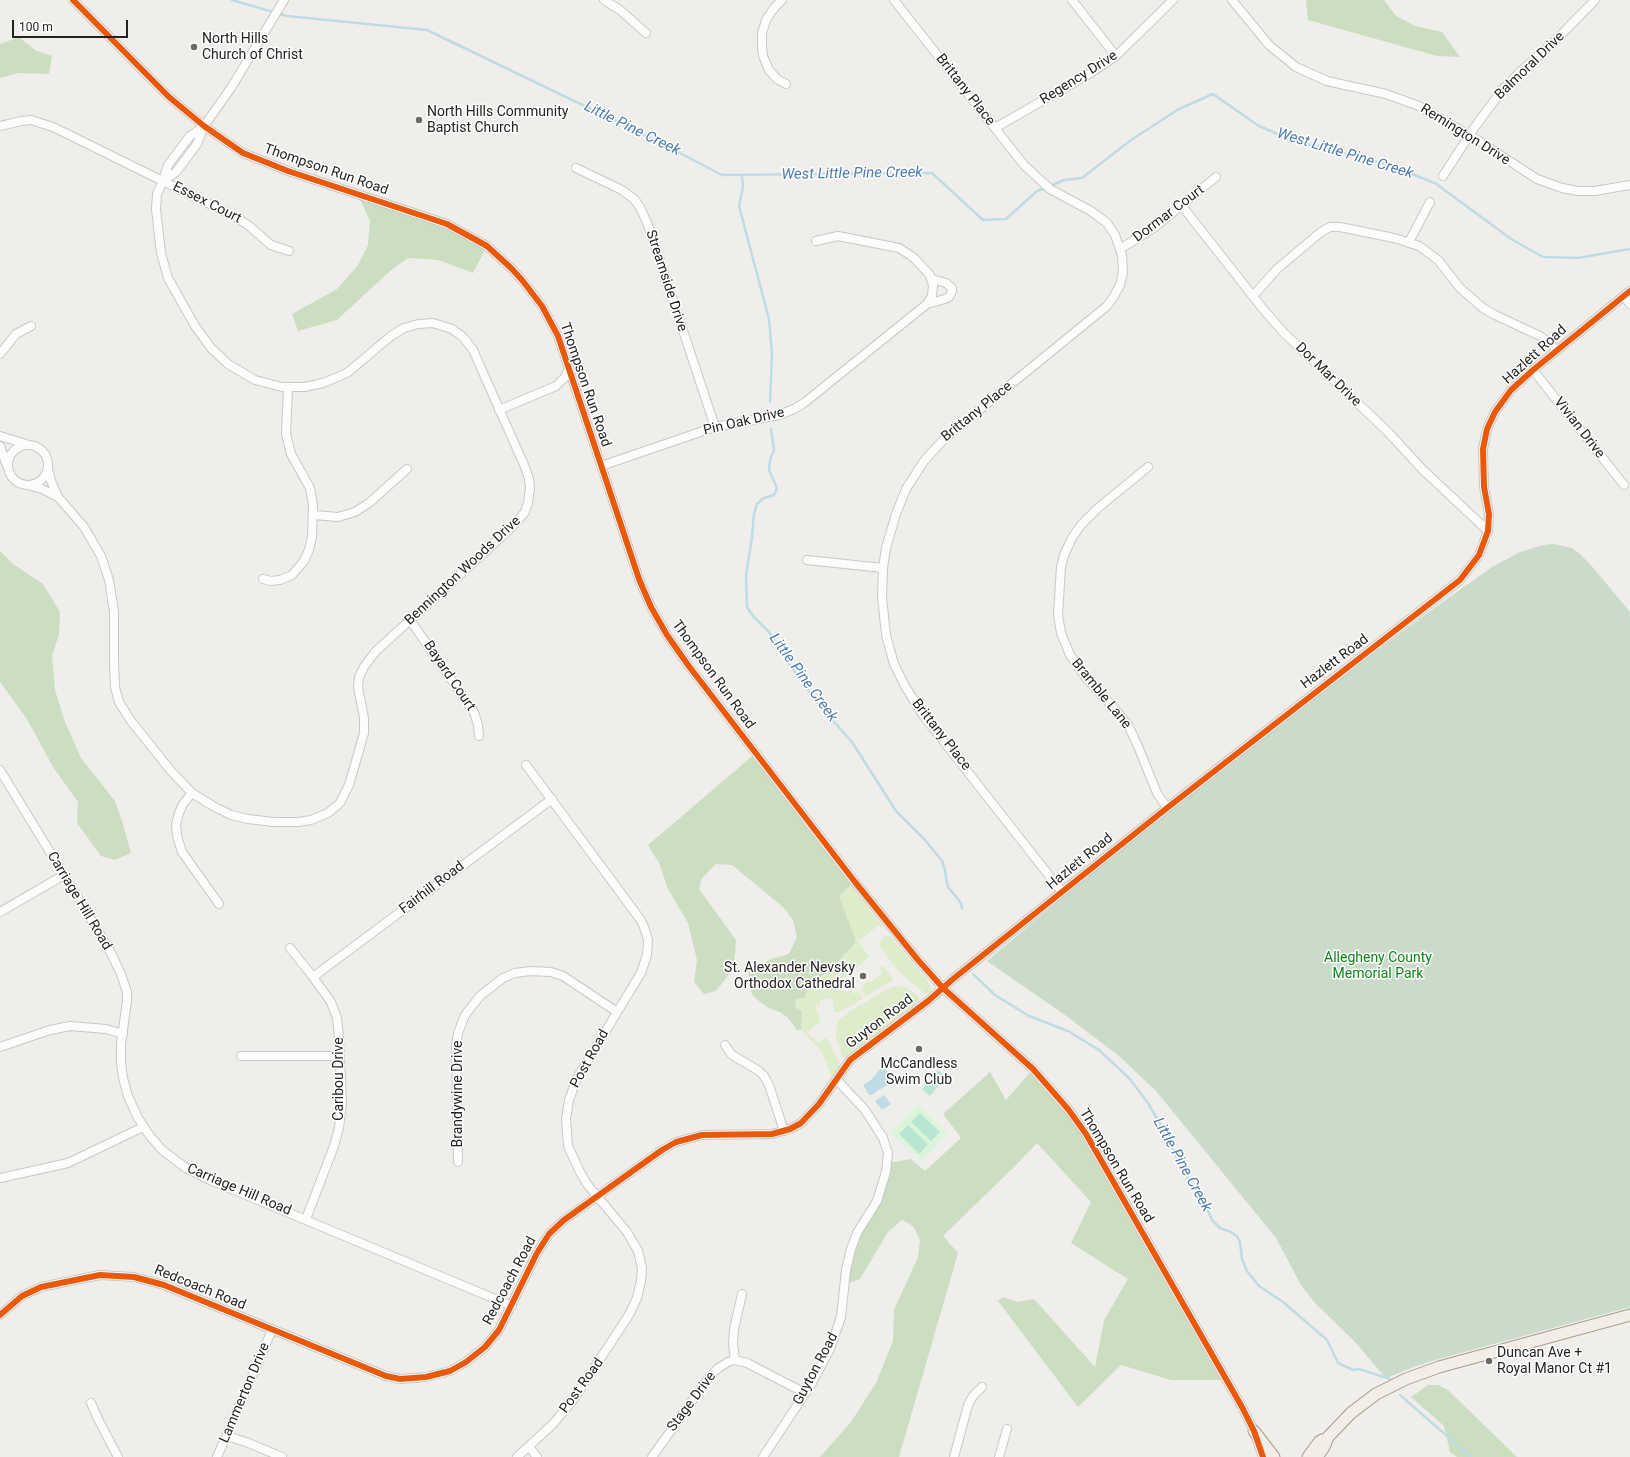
<!DOCTYPE html>
<style>
body{margin:0}
#map{position:relative;width:1630px;height:1457px;overflow:hidden;background:#f0eeeb;font-family:Roboto,sans-serif}
canvas{display:block}
.scale{position:absolute;left:12px;top:20px;width:116px;height:18px;box-sizing:border-box;border:2px solid #222;border-top:0;padding-left:5px;font-size:12px;line-height:14px;white-space:nowrap;color:#222;-webkit-text-stroke:3px #fff;paint-order:stroke}
</style>
<div id="map">
<canvas width="1630" height="1457"></canvas>
<div class="scale">100 m</div>
</div>
<script>
const ctx = document.querySelector('canvas').getContext('2d');
ctx.lineJoin = 'round';
function fillPath(path, color) {
  ctx.fillStyle = color;
  ctx.fill(path, 'evenodd');
}
function toPath(rows) {
  const path = new Path2D();
  for (const r of rows) {
    if (r.length === 3) {
      path.moveTo(r[0] + r[2], r[1]);
      path.arc(r[0], r[1], r[2], 0, 2 * Math.PI);
      continue;
    }
    path.moveTo(r[0], r[1]);
    for (let i = 2; i < r.length; i += 2) path.lineTo(r[i], r[i + 1]);
  }
  return path;
}
function strokePath(path, color, width, dash) {
  ctx.strokeStyle = color;
  ctx.lineWidth = width;
  ctx.lineCap = dash ? 'butt' : 'round';
  ctx.setLineDash(dash || []);
  ctx.stroke(path);
}
function write(font, color, halo, rows, align = 'center') {
  ctx.font = font + ' Roboto,sans-serif';
  ctx.lineWidth = 3;
  ctx.setLineDash([]);
  ctx.textBaseline = 'middle';
  ctx.strokeStyle = halo;
  ctx.fillStyle = color;
  for (const [text, x, y, turn = 0] of rows) {
    ctx.save();
    ctx.translate(x, y);
    ctx.rotate((+turn || 0) * Math.PI / 180);
    ctx.textAlign = isNaN(turn) ? turn : align;
    if (halo) ctx.strokeText(text, 0, 0);
    ctx.fillText(text, 0, 0);
    ctx.restore();
  }
}
const grass = toPath([
 [851,886,883,927,882,929,879,925,858,941,869,957,843,979,845,982,841,984,842,990,847,992,851,990,854,994,858,991,863,998,850,1007,837,1012,834,1012,832,998,820,1000,820,1005,815,1005,820,1022,814,1026,807,1033,819,1043,825,1037,830,1043,840,1065,832,1078,822,1052,801,1030,802,1011,796,1008,794,1005,797,999,803,999,806,996,809,986,832,968,855,943,855,938,839,896],
 [885,936,890,936,920,972,928,981,931,989,931,992,927,994,923,992,899,972,880,947,879,943],
 [883,966,893,979,892,981,866,996,860,989,864,987,862,985,869,980,871,982,883,973,879,968],
 [896,986,905,987,917,995,919,998,919,1003,848,1057,842,1056,836,1037,837,1024,839,1020,850,1011,891,987]
]);
const forest = toPath([
 [1306,0,1384,0,1396,16,1415,26,1442,32,1460,57,1437,56,1308,20],
 [19,37,35,50,52,56,49,74,18,73,0,78,0,44],
 [358,195,430,217,487,246,473,273,438,260,408,258,390,271,337,320,298,331,292,314,337,289,358,265,368,245,370,221],
 [0,551,13,564,43,584,60,612,59,635,52,655,55,690,65,722,81,758,115,801,123,824,131,853,115,860,101,856,77,823,78,802,53,767,27,719,0,682],
 [756,753,855,882,839,896,855,938,855,943,832,968,809,986,805,998,797,999,795,1002,796,1008,802,1011,802,1013,801,1030,797,1030,787,1017,780,1012,767,1007,753,996,748,983,749,972,771,959,789,954,797,937,793,920,783,907,732,865,716,864,702,878,699,889,736,940,734,968,716,991,704,994,694,982,697,960,688,923,668,889,659,863,648,845],
 [1033,1069,1068,1109,1227,1380,1171,1380,1121,1365,1078,1407,998,1301,1003,1297,1018,1302,1034,1299,1095,1367,1104,1320,1128,1279,1071,1243,1091,1202,1037,1143,1015,1166,943,1236,958,1253,899,1457,820,1457,851,1422,876,1383,893,1341,894,1310,918,1257,920,1240,913,1226,902,1220,888,1232,860,1279,845,1284,847,1263,876,1201,888,1163,911,1159,925,1171,961,1138,943,1114,990,1072,1006,1100],
 [1428,1385,1438,1385,1448,1390,1517,1457,1457,1457,1450,1452,1444,1426,1411,1397]
]);
const cemetery = toPath([
 [1553,544,1572,548,1580,554,1590,564,1630,612,1630,1307,1446,1357,1419,1365,1386,1378,1354,1341,1316,1304,1302,1287,1276,1238,1156,1091,1119,1056,1065,1015,987,961,1075,887,1163,816,1297,711,1437,606,1492,567,1520,552,1543,545]
]);
const park = toPath([
 [918,1105,948,1134,922,1161,891,1132]
]);
const pitch = toPath([
 [938,1070,946,1077,930,1096,922,1089],
 [920,1113,940,1132,931,1141,911,1122],
 [908,1125,928,1144,919,1154,899,1134]
]);
const water = toPath([
 [884,1067,895,1081,877,1091,872,1095,869,1095,863,1085,871,1080,880,1069],
 [884,1095,891,1104,882,1110,875,1101]
]);
const stream = toPath([
 [232,0,287,16,427,30,651,138,722,175,932,173,983,220,1006,219,1037,191,1046,188],
 [742,175,743,187,739,206,769,319,772,354,770,402],
 [1050,186,1064,180,1082,178,1131,140,1179,109,1213,94,1259,126,1291,140,1386,164,1435,183,1511,239,1543,257,1578,258,1630,249],
 [771,429,774,450,770,460,769,470,777,488,774,495,764,498,757,504,754,514,752,537,746,576,747,607,753,616,769,632,790,665,819,705,852,742,896,811,925,840,942,861,945,870,946,878,948,887,961,903,962,908],
 [973,974,995,995,1029,1016,1068,1031,1099,1050,1129,1078,1148,1103,1166,1134,1183,1171,1206,1206,1212,1220,1220,1228,1231,1232,1237,1236,1240,1242,1242,1259,1247,1271,1259,1286,1283,1302,1327,1340,1338,1363,1353,1370,1359,1369,1390,1379],
 [1400,1395,1471,1457]
]);
const minor = toPath([
 [73,0,169,97,204,126,243,153,288,171,447,224,487,246,511,268,522,280,542,306,558,336,639,579,651,607,667,635,688,665,855,882,918,960,943,988,1033,1069,1068,1109,1086,1134,1242,1407,1254,1431,1263,1457],
 [604,0,620,10,646,33],
 [782,0,774,8,766,20,762,33,762,47,763,56,769,70,777,79,786,84],
 [894,0,1024,165,1050,189,1091,211,1107,223,1115,235,1122,255,1123,272,1120,285,1114,296,1107,306,945,438,924,461,906,489,896,514,886,548,883,568,882,597,886,635,894,664,905,686,923,715,1062,892],
 [1072,0,1116,56],
 [1232,0,1269,45,1296,67,1327,81,1386,94,1419,106,1479,141,1537,179,1562,188,1578,191,1595,191,1630,185],
 [0,126,21,121,31,120,53,127,234,216,248,225,271,245,289,251],
 [995,128,1089,74,1116,56,1173,0],
 [576,168,622,190,634,199,640,207,648,225,715,427],
 [1443,176,1474,128,1503,89,1522,70,1554,42,1595,0],
 [163,181,176,172,197,144,204,126,231,88,284,0],
 [1182,206,1263,309,1284,333,1388,432,1421,468,1488,531],
 [1409,242,1430,202],
 [1120,249,1155,227,1216,177],
 [1253,296,1277,269,1321,232,1330,227,1340,227,1394,238,1419,246,1438,260,1460,288,1483,308,1495,315,1540,336,1557,350],
 [1624,296,1630,304],
 [927,304,945,299,949,297,952,291,952,288,946,283,932,279],
 [0,354,16,334,31,326],
 [1533,370,1624,485],
 [499,410,556,386,565,377,569,368],
 [0,436,26,444],
 [28,465,20],
 [0,446,7,466],
 [601,466,715,427,779,415,794,409,804,403,927,304,932,296,933,286,930,275,913,257,899,248,838,236,816,241],
 [1148,467,1098,508,1081,525,1072,538,1064,555,1061,567,1058,615,1061,633,1070,655,1087,679,1113,707,1128,725,1137,744,1157,793,1167,808],
 [48,469,51,481,58,497],
 [28,485,42,489,58,497,84,527,101,556,109,580,114,612,114,662,115,687,119,702,131,721,171,771,192,793,213,806,231,815,248,819,273,822,298,822,311,820,328,813,340,803,349,785,364,733,364,718,358,687,359,677,364,667,375,652,512,527,525,512,528,503,530,488,529,479,525,467,473,350,463,337,452,329,433,323,418,324,404,328,391,336,347,373,323,383,305,387,282,387,255,380,228,364,211,348,195,326,168,278,161,253,156,209,157,194,163,181,168,165,190,136,204,126],
 [314,515,338,517,355,512,369,503,407,469],
 [807,560,883,568],
 [263,579,271,581,280,580,292,575,304,561,309,550,312,537,313,505,310,488,291,454,286,434,288,388],
 [410,620,474,712,478,725,479,736],
 [0,770,109,949,121,974,127,992,127,1001,121,1044,121,1062,123,1078,128,1096,138,1118,150,1136,162,1150,186,1168,210,1180,512,1306],
 [192,793,183,804,179,813,176,824,177,836,182,852,219,904],
 [0,912,64,875],
 [290,948,313,977,331,1002,337,1018,339,1037,342,1103,339,1128,334,1146,306,1219],
 [313,977,552,799],
 [725,1045,732,1055,759,1071,764,1076,769,1085,784,1131],
 [0,1047,50,1030,70,1026,106,1029,123,1034],
 [241,1056,339,1056],
 [458,1162,456,1045,458,1033,465,1015,480,996,503,978,515,973,530,971,551,972,563,976,617,1012],
 [0,1178,68,1163,143,1127],
 [0,1315,22,1296,41,1287,100,1275,134,1277,164,1285,386,1376,400,1379,426,1377,450,1371,466,1362,485,1347,499,1330,537,1253,549,1234,564,1220,662,1150,676,1142,702,1135,772,1134,790,1129,801,1123,819,1104,850,1060,928,1001,953,979,1167,808,1460,580,1479,555,1488,531,1489,514,1484,487,1483,449,1487,429,1495,412,1511,390,1533,370,1630,291],
 [735,1360,733,1343,734,1329,742,1294],
 [91,1403,98,1419,118,1457],
 [227,1436,246,1442,282,1457],
 [529,1447,537,1457],
 [217,1457,272,1330],
 [517,1457,553,1424,573,1400,629,1315,637,1298,641,1281,642,1268,638,1251,627,1232,587,1184,580,1172,568,1146,566,1119,569,1100,577,1078,641,973,647,955,648,940,644,927,640,919,526,765],
 [652,1457,707,1380,717,1369,728,1362,735,1360,747,1363,805,1393],
 [763,1457,812,1383,830,1349,841,1317,846,1270,851,1249,857,1233,877,1201,886,1172,888,1153,883,1138,865,1110,837,1080],
 [954,1457,968,1405,973,1396,982,1387],
 [999,1457,1007,1429]
]);
const major = toPath([
 [1254,1431,1274,1457],
 [1308,1457,1319,1442,1322,1440],
 [1317,1457,1324,1447,1328,1437,1351,1413,1376,1394,1406,1379,1439,1367,1630,1315]
]);
const cycleway = toPath([
 [73,0,169,97,204,126,243,153,288,171,447,224,487,246,511,268,522,280,542,306,558,336,639,579,651,607,667,635,688,665,855,882,918,960,943,988,1033,1069,1068,1109,1086,1134,1242,1407,1254,1431,1263,1457],
 [0,1315,22,1296,41,1287,100,1275,134,1277,164,1285,386,1376,400,1379,426,1377,450,1371,466,1362,485,1347,499,1330,537,1253,549,1234,564,1220,662,1150,676,1142,702,1135,772,1134,790,1129,801,1123,819,1104,850,1060,928,1001,953,979,1167,808,1460,580,1479,555,1488,531,1489,514,1484,487,1483,449,1487,429,1495,412,1511,390,1533,370,1630,291]
]);
const markers = [
 [194,47,4,"#6a6968"],
 [419,120,4,"#6a6968"],
 [863,976,4,"#6a6968"],
 [919,1049,4,"#6a6968"],
 [1489,1361,4,"#6a6968"]
];
const poiNames = [
 ["North Hills",202,39],
 ["Church of Christ",202,55],
 ["North Hills Community",427,112],
 ["Baptist Church",427,128],
 ["St. Alexander Nevsky",855,968,"right"],
 ["Orthodox Cathedral",855,984,"right"],
 ["McCandless",919,1064,"center"],
 ["Swim Club",919,1080,"center"],
 ["Duncan Ave +",1497,1353],
 ["Royal Manor Ct #1",1497,1369]
];
const streetNames = [
 ["Balmoral Drive",1530,66,-44],
 ["Regency Drive",1079,78,-32],
 ["Brittany Place",965,90,52],
 ["Remington Drive",1465,135,32],
 ["Thompson Run Road",326,170,19],
 ["Essex Court",207,203,27],
 ["Dormar Court",1169,214,-37],
 ["Streamside Drive",666,281,72],
 ["Hazlett Road",1535,355,-42],
 ["Dor Mar Drive",1328,375,44],
 ["Thompson Run Road",585,385,71],
 ["Brittany Place",977,412,-39],
 ["Pin Oak Drive",744,422,-13],
 ["Vivian Drive",1579,428,52],
 ["Bennington Woods Drive",463,571,-43],
 ["Hazlett Road",1335,662,-37],
 ["Thompson Run Road",713,675,54],
 ["Bayard Court",449,676,56],
 ["Bramble Lane",1101,694,51],
 ["Brittany Place",941,735,52],
 ["Hazlett Road",1080,862,-39],
 ["Fairhill Road",432,888,-37],
 ["Carriage Hill Road",79,901,59],
 ["Guyton Road",880,1022,-37],
 ["Post Road",590,1059,-61],
 ["Caribou Drive",339,1079,-90],
 ["Brandywine Drive",458,1094,-90],
 ["Thompson Run Road",1116,1166,59],
 ["Carriage Hill Road",239,1190,23],
 ["Redcoach Road",510,1281,-62],
 ["Redcoach Road",200,1288,22],
 ["Guyton Road",816,1369,-62],
 ["Post Road",582,1386,-54],
 ["Lammerton Drive",245,1393,-67],
 ["Stage Drive",692,1402,-53]
];
const parkNames = [
 ["Allegheny County",1378,958],
 ["Memorial Park",1378,974]
];
const waterNames = [
 ["Little Pine Creek",632,129,26],
 ["West Little Pine Creek",1345,154,17],
 ["West Little Pine Creek",852,174,-1],
 ["Little Pine Creek",803,678,54],
 ["Little Pine Creek",1182,1165,61]
];
fillPath(grass, '#ddeccb');
fillPath(forest, '#cbdec1');
fillPath(cemetery, '#cadbca');
fillPath(park, '#daf5da');
fillPath(pitch, '#b7e6d2');
fillPath(water, '#bfdbe3');
strokePath(stream, '#bfdbe3', 2.5);
strokePath(minor, '#c9c8c7', 10);
strokePath(major, '#a79c86', 13);
strokePath(minor, '#fdfcfc', 8);
strokePath(major, '#f3ede7', 11);
strokePath(cycleway, '#e8590c', 6);
for (const [x, y, r, color] of markers) {
  const dot = new Path2D();
  dot.arc(x, y, r, 0, 2 * Math.PI);
  ctx.fillStyle = color;
  ctx.fill(dot);
  strokePath(dot, '#fff', 1.5);
}
write('14px', '#222', '#fff', poiNames, 'left');
write('14px', '#222', '#fff', streetNames);
write('14px', '#0c8416', '#fff', parkNames);
write('italic 15px', '#4a7aab', '#fff', waterNames);
</script>
